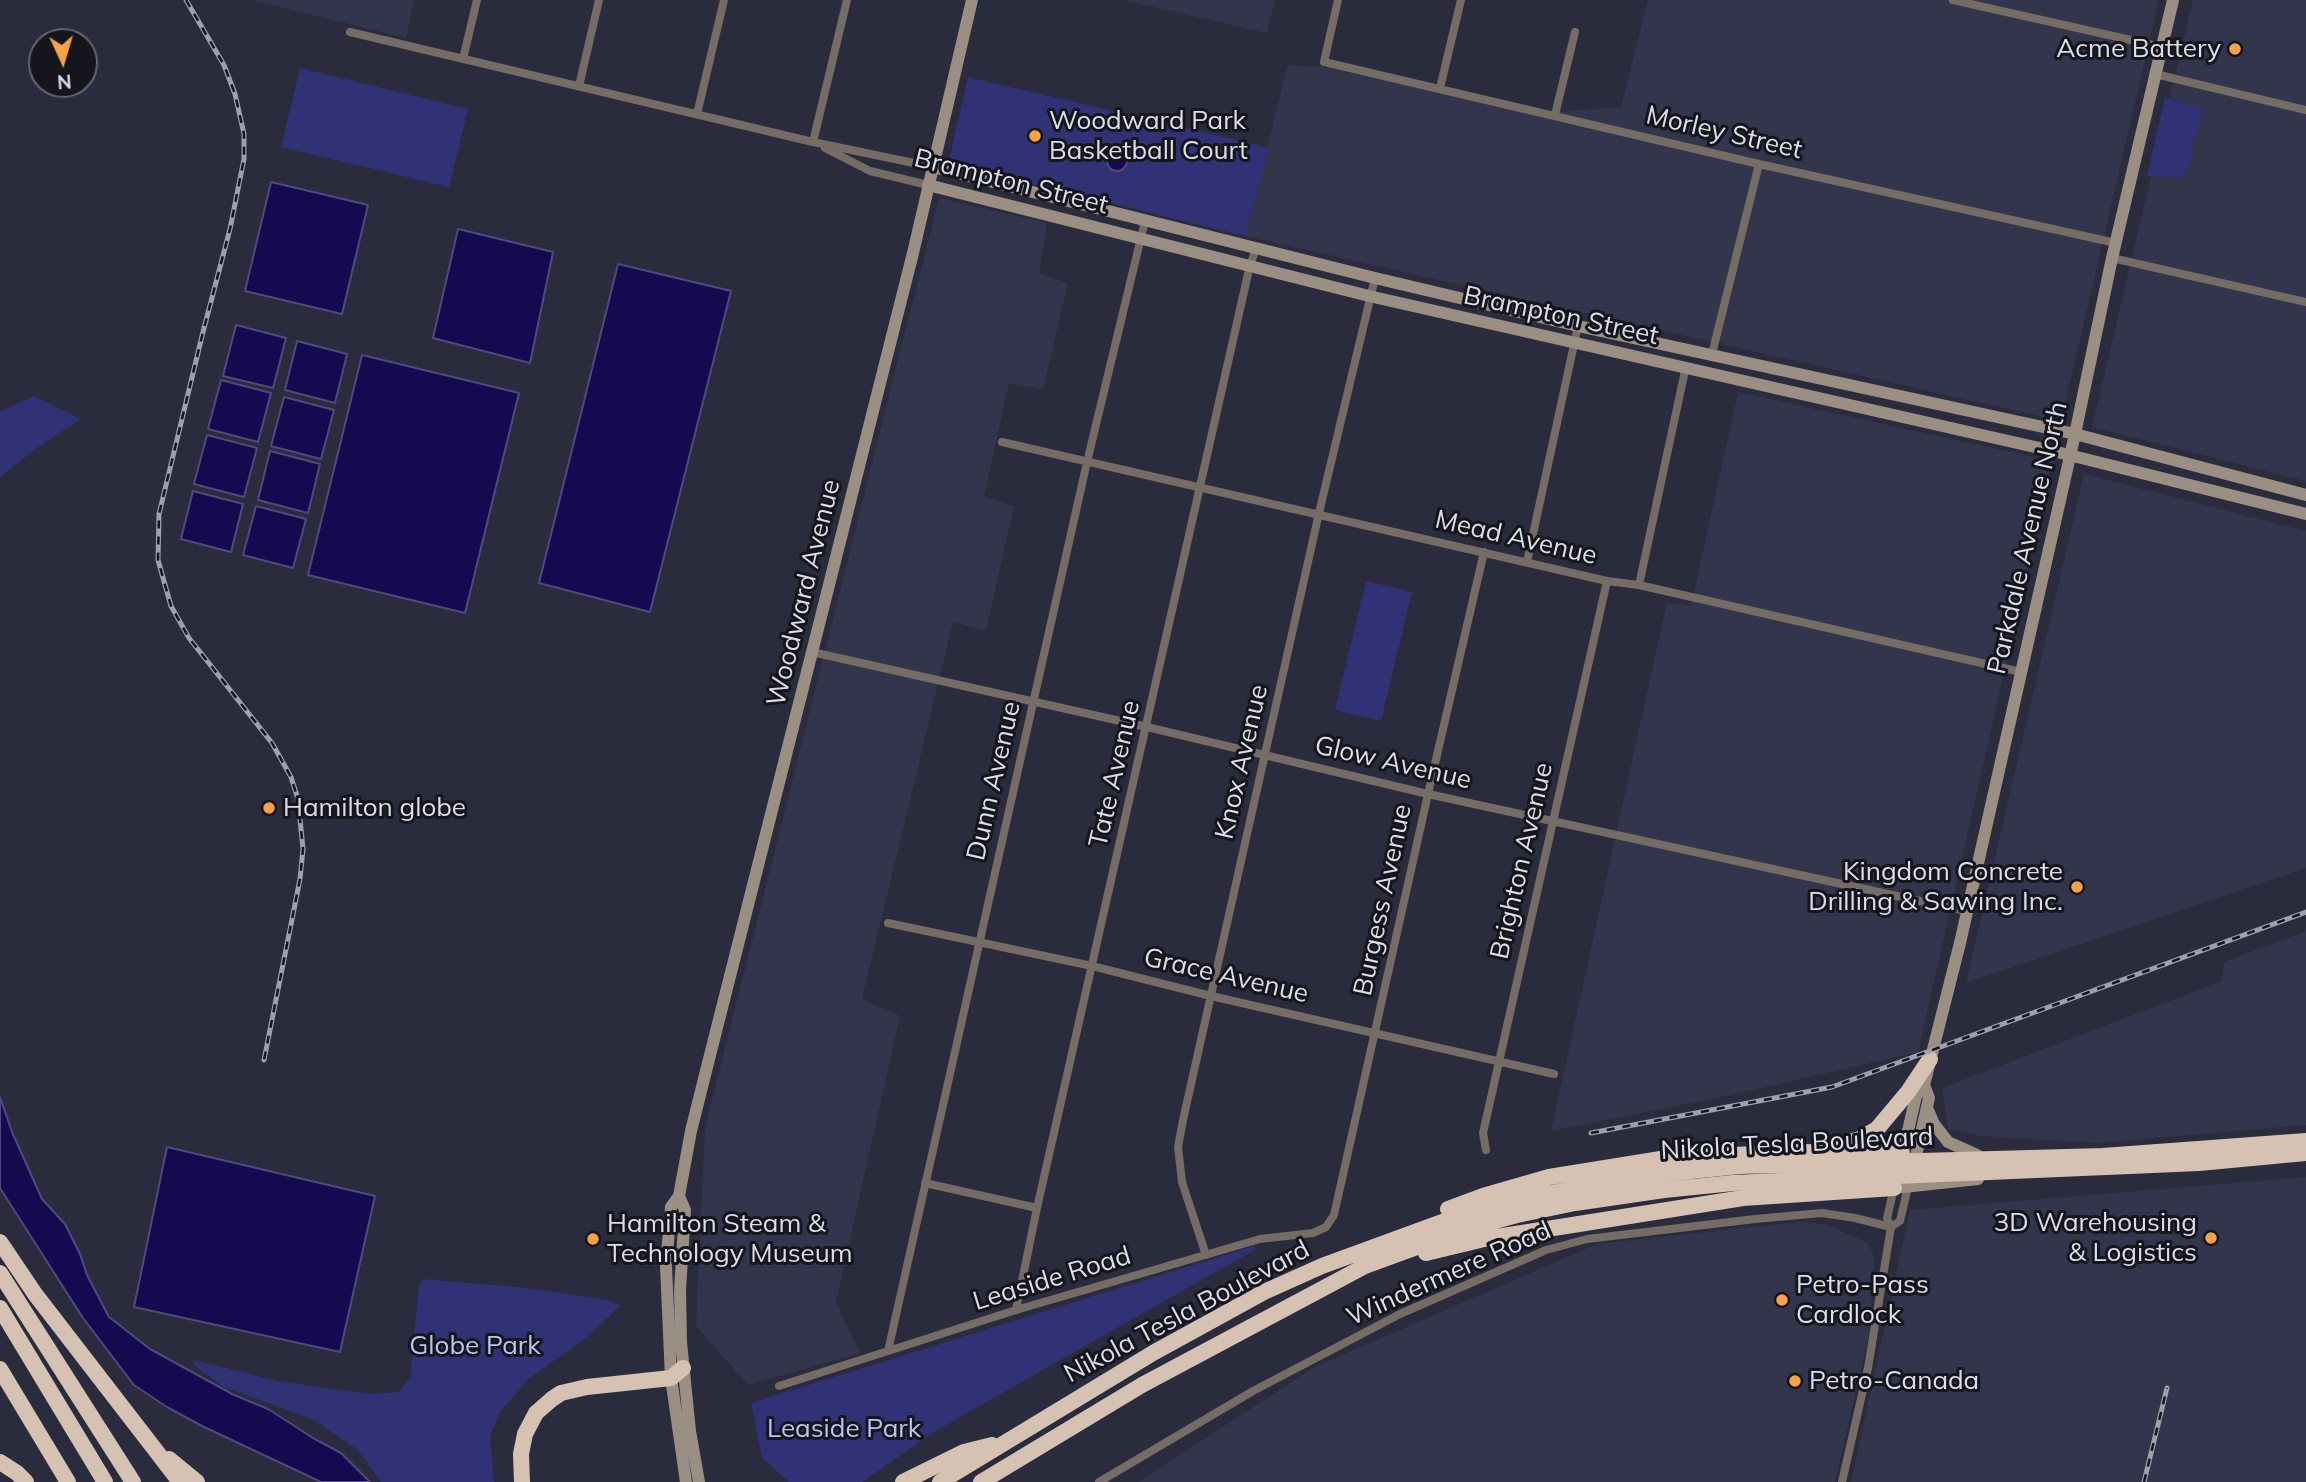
<!DOCTYPE html>
<style>
body{margin:0}
#map{position:relative;width:2306px;height:1482px;overflow:hidden;background:#2a2c3d;font-family:Mulish,sans-serif}
canvas{display:block}
.north{position:absolute;left:28px;top:28px;width:70px;height:70px;box-sizing:border-box;background:#14151d;border:2px solid #64656f;border-radius:50%;rotate:176deg;font-size:19px;font-weight:700;line-height:28px;text-align:center;color:#dcdee9}
.north::after{content:'';display:block;margin:auto;width:24px;height:32px;background:#f7a149;clip-path:polygon(50% 0,100% 100%,50% 72%,0 100%)}
</style>
<div id="map">
<canvas width="2306" height="1482"></canvas>
<div class="north">N</div>
</div>
<script>
const ctx = document.querySelector('canvas').getContext('2d');
ctx.lineJoin = 'round';
function fillPath(path, color) {
  ctx.fillStyle = color;
  ctx.fill(path, 'evenodd');
}
function toPath(rows) {
  const path = new Path2D();
  for (const r of rows) {
    if (r.length === 3) {
      path.moveTo(r[0] + r[2], r[1]);
      path.arc(r[0], r[1], r[2], 0, 2 * Math.PI);
      continue;
    }
    path.moveTo(r[0], r[1]);
    for (let i = 2; i < r.length; i += 2) path.lineTo(r[i], r[i + 1]);
  }
  return path;
}
function strokePath(path, color, width, dash) {
  ctx.strokeStyle = color;
  ctx.lineWidth = width;
  ctx.lineCap = dash ? 'butt' : 'round';
  ctx.setLineDash(dash || []);
  ctx.stroke(path);
}
function write(font, color, halo, rows, align = 'center') {
  ctx.font = font + ' Mulish,sans-serif';
  ctx.lineWidth = 6;
  ctx.setLineDash([]);
  ctx.textBaseline = 'middle';
  ctx.strokeStyle = halo;
  ctx.fillStyle = color;
  for (const [text, x, y, turn = 0] of rows) {
    ctx.save();
    ctx.translate(x, y);
    ctx.rotate((+turn || 0) * Math.PI / 180);
    ctx.textAlign = isNaN(turn) ? turn : align;
    if (halo) ctx.strokeText(text, 0, 0);
    ctx.fillText(text, 0, 0);
    ctx.restore();
  }
}
const built = toPath([
 [252,0,414,0,406,38],
 [1124,0,1275,0,1267,33],
 [1648,0,2159,0,2061,421,1245,236,1288,65,1322,67,1539,113,1621,107],
 [2193,0,2306,0,2306,481,2092,427],
 [939,198,1047,223,1039,273,1068,283,1043,390,1009,383,984,497,1014,506,986,631,953,622,862,999,900,1016,836,1302,860,1353,748,1385,696,1326,705,1128],
 [1738,392,2052,461,1918,1052,1731,1095,1551,1131,1667,602,1691,606],
 [2084,474,2306,531,2306,868,1966,983],
 [2306,931,2306,1125,2098,1143,1981,1136,1948,1129,1942,1088,2222,981,2224,962],
 [2306,1177,2306,1482,1851,1482,1910,1210],
 [1798,1222,1828,1225,1868,1243,1873,1254,1874,1267,1869,1335,1835,1482,1138,1482,1315,1367,1597,1244]
]);
const green = toPath([
 [300,68,468,109,449,187,281,147],
 [968,77,1269,148,1245,236,954,165,950,161,950,157],
 [2165,97,2203,108,2185,178,2147,176],
 [34,396,81,419,38,447,0,477,0,412],
 [1366,581,1412,592,1381,721,1335,710],
 [1254,1246,1256,1249,937,1430,862,1482,789,1482,762,1458,751,1403],
 [424,1279,526,1288,607,1300,620,1306,585,1339,529,1378,499,1413,490,1437,494,1482,381,1482,358,1450,314,1420,222,1386,194,1365,194,1360,277,1381,370,1394,398,1392,410,1378,419,1285]
]);
const water = toPath([
 [1117,161,10],
 [271,182,368,205,342,314,245,291,271,182],
 [458,229,553,252,530,363,433,338,458,229],
 [618,264,731,291,650,612,539,583,618,264],
 [236,325,286,338,273,388,223,376,236,325],
 [297,341,347,354,335,403,285,390,297,341],
 [362,355,519,393,465,613,308,575,362,355],
 [221,380,271,393,258,442,208,429,221,380],
 [284,397,334,410,321,459,271,446,284,397],
 [207,435,257,448,244,497,194,484,207,435],
 [270,451,320,464,308,513,258,500,270,451],
 [193,491,243,504,231,552,181,539,193,491],
 [256,506,306,519,293,568,243,555,256,506],
 [0,1097,12,1132,42,1199,65,1224,80,1254,87,1275,109,1317,150,1349,234,1395,268,1409,313,1438,341,1453,370,1482,321,1482,202,1426,167,1407,134,1385,83,1318,0,1188,0,1097],
 [167,1147,375,1196,340,1352,134,1307,167,1147]
]);
const street = toPath([
 [1338,0,1324,62,1759,164,2116,243],
 [1953,0,2162,47],
 [350,32,813,142,933,167],
 [463,59,477,0],
 [2155,74,2306,110],
 [579,86,599,0],
 [1440,88,1461,0],
 [697,114,724,0],
 [1555,115,1575,32],
 [813,142,847,0],
 [825,148,870,171,928,185],
 [2112,258,2306,302],
 [1712,354,1759,164],
 [1002,442,1607,581,1639,585,2021,672],
 [1527,562,1578,326],
 [1639,585,1686,366],
 [812,652,1147,727,1428,794,1966,911],
 [888,923,1092,966,1211,996,1554,1074],
 [1486,1150,1483,1133,1607,581],
 [925,1183,1037,1208],
 [1891,1227,1900,1221,1908,1187],
 [1206,1255,1182,1182,1178,1147,1183,1120,1319,513,1375,278],
 [1016,1310,1037,1208,1250,265,1256,249],
 [888,1351,1087,462,1145,221],
 [779,1386,1016,1310,1260,1239,1313,1233,1326,1227,1334,1215,1428,794,1484,552],
 [1099,1482,1253,1391,1400,1314,1546,1250,1587,1239,1755,1219,1822,1213,1855,1218,1891,1227],
 [1842,1482,1868,1368,1891,1227,1887,1218,1894,1188]
]);
const secondary = toPath([
 [933,167,1375,278,1578,326,2075,434,2306,495],
 [928,185,1369,296,2057,452,2306,514],
 [1927,1108,1934,1124,1948,1142,1977,1155],
 [1901,1161,1916,1096,1924,1085,1960,943,2075,434,2112,258,2173,0],
 [1913,1169,1929,1098,1924,1085],
 [1894,1188,1978,1179],
 [679,1196,685,1210,680,1290,681,1342,690,1431,699,1482],
 [686,1482,671,1378,666,1266,671,1207,679,1196,691,1131,706,1071,913,253,972,0]
]);
const highway = toPath([
 [1832,1147,1860,1139,1877,1129,1908,1092,1930,1059],
 [1448,1209,1483,1196,1549,1177,1667,1158,1801,1152,1902,1154],
 [0,1242,35,1294,180,1482],
 [1426,1253,1484,1239,1743,1198,1894,1188],
 [0,1273,133,1482],
 [0,1308,105,1482],
 [0,1369,68,1482],
 [169,1459,197,1482],
 [0,1462,17,1473,26,1482],
 [522,1482,521,1454,525,1434,536,1413,552,1399,561,1393,587,1387,671,1378,683,1368],
 [903,1482,964,1452,992,1445],
 [940,1482,1153,1353,1264,1292,1322,1266,1464,1214,1513,1200,1662,1174],
 [981,1482,1142,1385,1365,1266,1469,1228,1517,1215,1575,1203,1664,1190]
]);
const rail = toPath([
 [186,0,224,65,235,94,244,134,244,159,230,229,203,332,159,514,158,560,171,606,189,638,272,743,291,777,298,799,303,849,300,879,264,1060],
 [1591,1133,1832,1087,2306,912],
 [2144,1482,2167,1388]
]);
const highwayBridge = toPath([
 [1662,1174,1739,1166,2103,1156,2306,1141],
 [1664,1190,1733,1183,2199,1163,2306,1153]
]);
const markers = [
 [2235,49,7,"#f7a149"],
 [1035,136,7,"#f7a149"],
 [269,808,7,"#f7a149"],
 [2077,887,7,"#f7a149"],
 [2211,1238,7,"#f7a149"],
 [593,1239,7,"#f7a149"],
 [1782,1300,7,"#f7a149"],
 [1795,1381,7,"#f7a149"]
];
const poiNames = [
 ["Acme Battery",2221,49,"right"],
 ["Woodward Park",1049,121],
 ["Basketball Court",1049,151],
 ["Hamilton globe",283,808],
 ["Kingdom Concrete",2063,872,"right"],
 ["Drilling & Sawing Inc.",2063,902,"right"],
 ["3D Warehousing",2197,1223,"right"],
 ["& Logistics",2197,1253,"right"],
 ["Hamilton Steam &",607,1224],
 ["Technology Museum",607,1254],
 ["Petro-Pass",1796,1285],
 ["Cardlock",1796,1315],
 ["Petro-Canada",1809,1381]
];
const streetNames = [
 ["Morley Street",1724,133,13],
 ["Brampton Street",1011,182,14],
 ["Brampton Street",1561,316,12],
 ["Mead Avenue",1516,538,13],
 ["Parkdale Avenue North",2028,538,-77],
 ["Woodward Avenue",804,593,-76],
 ["Knox Avenue",1242,762,-77],
 ["Glow Avenue",1393,763,13],
 ["Tate Avenue",1115,774,-77],
 ["Dunn Avenue",994,781,-77],
 ["Brighton Avenue",1522,861,-77],
 ["Burgess Avenue",1383,900,-78],
 ["Grace Avenue",1226,976,13],
 ["Nikola Tesla Boulevard",1797,1144,-3],
 ["Windermere Road",1449,1274,-24],
 ["Leaside Road",1052,1279,-17],
 ["Nikola Tesla Boulevard",1187,1312,-28]
];
const parkNames = [
 ["Globe Park",475,1346],
 ["Leaside Park",844,1429]
];
fillPath(built, '#32354c');
fillPath(green, '#313175');
fillPath(water, '#15094f');
strokePath(water, '#51497d', 2);
strokePath(street, '#746c65', 8);
strokePath(secondary, '#9b8f84', 12);
strokePath(highway, '#d5c2b2', 16);
strokePath(rail, '#9ea0ad', 5);
strokePath(rail, '#14151d', 2.5, [8]);
strokePath(highwayBridge, '#d5c2b2', 16);
for (const [x, y, r, color] of markers) {
  const dot = new Path2D();
  dot.arc(x, y, r, 0, 2 * Math.PI);
  ctx.fillStyle = color;
  ctx.fill(dot);
  strokePath(dot, '#14151d', 2.5);
}
write('26px', '#dcdee9', '#14151d', poiNames, 'left');
write('26px', '#dcdee9', '#14151d', streetNames);
write('26px', '#bdc3ed', '#14151d', parkNames);
</script>
